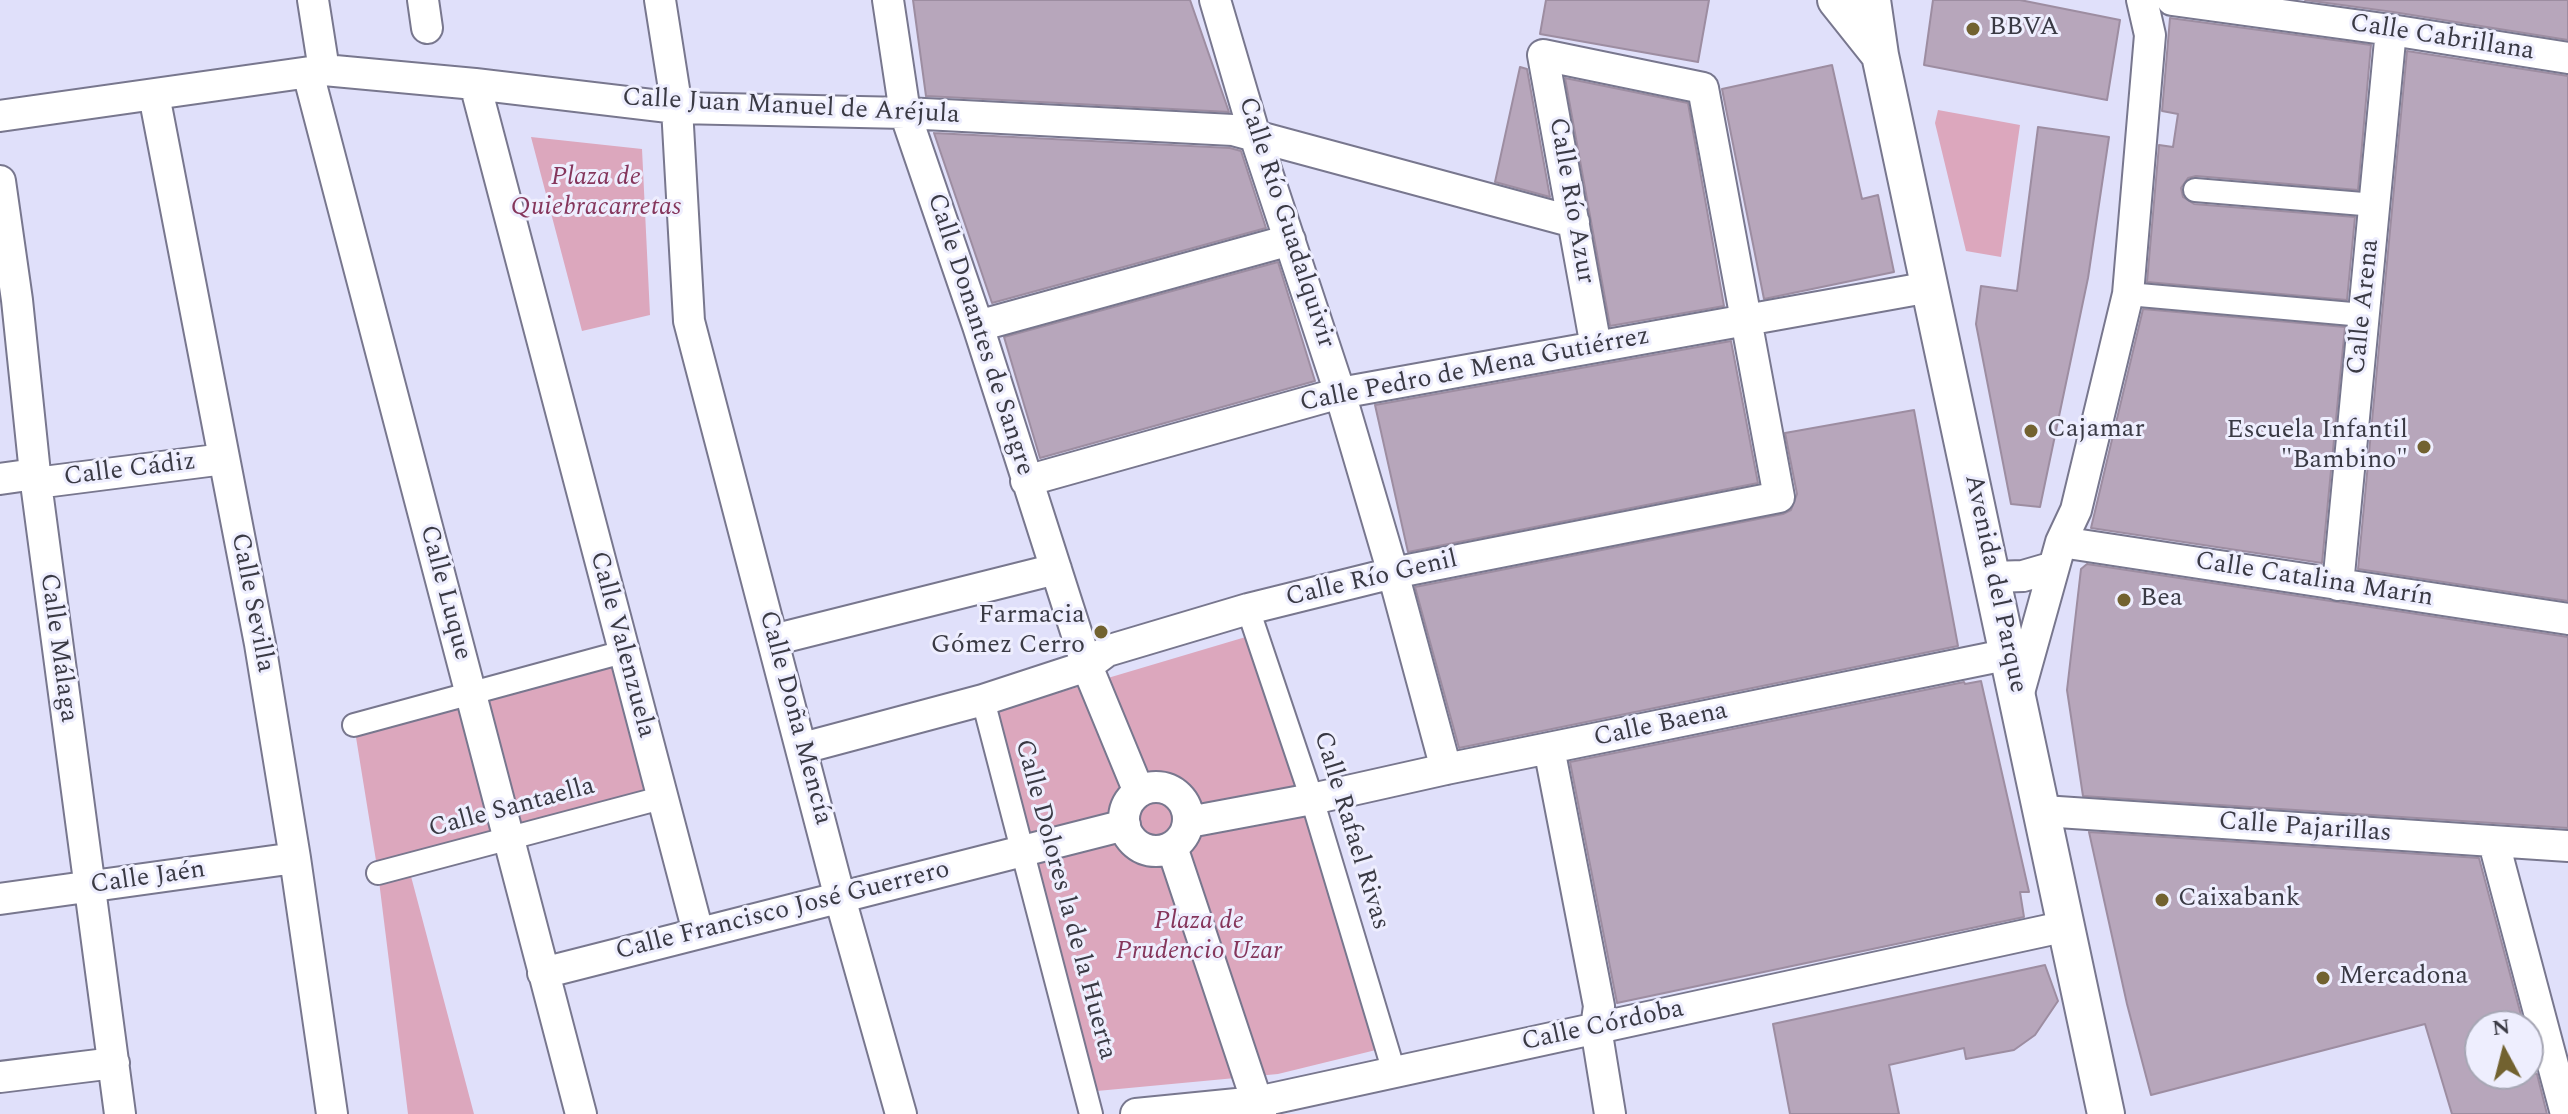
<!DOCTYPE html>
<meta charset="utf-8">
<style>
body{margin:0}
#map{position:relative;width:2568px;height:1114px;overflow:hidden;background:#e0e0fa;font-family:Spectral,serif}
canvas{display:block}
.north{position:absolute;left:2464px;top:1010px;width:80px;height:80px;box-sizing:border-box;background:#eeeefe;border:2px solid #a6a6b4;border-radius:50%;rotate:353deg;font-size:22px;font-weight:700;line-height:32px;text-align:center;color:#3a3a44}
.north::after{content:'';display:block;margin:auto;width:28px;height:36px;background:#726230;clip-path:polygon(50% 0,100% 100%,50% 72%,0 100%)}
</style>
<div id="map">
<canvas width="2568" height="1114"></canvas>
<div class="north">N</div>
</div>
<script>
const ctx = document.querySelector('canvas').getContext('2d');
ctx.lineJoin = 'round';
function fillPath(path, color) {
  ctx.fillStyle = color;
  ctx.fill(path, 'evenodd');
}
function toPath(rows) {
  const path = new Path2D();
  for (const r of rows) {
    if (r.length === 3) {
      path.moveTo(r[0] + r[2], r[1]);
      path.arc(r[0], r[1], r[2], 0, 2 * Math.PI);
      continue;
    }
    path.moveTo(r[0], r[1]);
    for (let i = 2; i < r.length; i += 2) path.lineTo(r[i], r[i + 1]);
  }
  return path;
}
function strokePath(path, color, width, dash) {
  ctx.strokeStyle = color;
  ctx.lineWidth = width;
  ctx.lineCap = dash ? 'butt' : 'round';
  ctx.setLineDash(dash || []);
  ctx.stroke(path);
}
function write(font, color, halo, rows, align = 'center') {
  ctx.font = font + ' Spectral,serif';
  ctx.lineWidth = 6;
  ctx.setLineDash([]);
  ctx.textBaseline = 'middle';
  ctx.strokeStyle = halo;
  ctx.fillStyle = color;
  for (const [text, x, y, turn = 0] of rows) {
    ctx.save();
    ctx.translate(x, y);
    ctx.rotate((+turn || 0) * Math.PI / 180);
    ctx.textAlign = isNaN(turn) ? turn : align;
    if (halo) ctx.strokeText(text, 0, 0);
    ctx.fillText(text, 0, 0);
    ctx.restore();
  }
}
const green = toPath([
 [1938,110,2020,125,2001,257,1966,251,1935,123],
 [531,137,642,149,650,315,582,331],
 [1249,636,1380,1049,1278,1074,1097,1091,997,711],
 [623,652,661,798,408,865,474,1114,408,1114,378,873,354,725]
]);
const building = toPath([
 [913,0,1190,0,1229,112,926,96,913,0],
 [1546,0,1709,0,1698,62,1540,34,1546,0],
 [1933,0,2020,0,2120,20,2107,100,1924,65,1933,0],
 [2305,0,2568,0,2568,40,2393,12,2305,0],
 [2170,18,2371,45,2358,190,2196,176,2188,178,2181,188,2183,197,2194,204,2355,217,2347,300,2147,282,2159,145,2173,147,2178,114,2162,111,2170,18],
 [2407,51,2568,76,2568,601,2358,569,2407,51],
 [1832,65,1862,199,1878,195,1894,272,1764,299,1722,89,1832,65],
 [1520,67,1527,69,1550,197,1495,182,1520,67],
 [1565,78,1688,103,1724,306,1610,326,1565,78],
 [2038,127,2109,137,2088,278,2040,507,2011,504,1976,324,1981,286,2017,291,2038,127],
 [934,133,1230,148,1241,151,1266,228,992,303,934,133],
 [1278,262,1315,381,1040,458,1004,337,1278,262],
 [2143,309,2345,327,2322,563,2091,528,2143,309],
 [1731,341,1758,483,1408,552,1375,405,1731,341],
 [1914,410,1958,646,1459,748,1415,587,1783,514,1791,510,1797,494,1785,433,1914,410],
 [2087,564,2568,637,2568,828,2083,796,2067,690,2081,569,2087,564],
 [1981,681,2029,892,2020,892,2024,917,1617,1003,1570,762,1964,682,1965,684,1981,681],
 [2089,832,2479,858,2524,1026,2480,1026,2480,1074,2537,1074,2547,1114,2452,1114,2425,1024,2151,1095,2127,1004,2089,832],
 [2045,965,2058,1001,2035,1035,2014,1050,1966,1059,1964,1048,1889,1065,1899,1114,1790,1114,1773,1024,2045,965]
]);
const pedestrian = toPath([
 [2195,190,2375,205],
 [2128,294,2363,315],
 [1248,609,1312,799,1394,1072],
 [983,700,1091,1114],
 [354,725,623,652],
 [378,873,661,798]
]);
const minor = toPath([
 [313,0,324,70],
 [423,0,427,28],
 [660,0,677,108,689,321,840,898,901,1114],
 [888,0,905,113,978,326,1087,666,1139,792],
 [1215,0,1255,136,1340,393,1393,573,1446,769],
 [2172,0,2391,30,2568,58],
 [308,73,581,1114],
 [475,84,698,932],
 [154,95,260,644,295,858,332,1114],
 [0,116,324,70,475,84,677,108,905,113,1233,130,1574,222],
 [0,181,17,300,36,483,120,1114],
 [978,326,1290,240],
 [0,479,35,474],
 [1026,481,1340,393,1930,287],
 [36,483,224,459],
 [2061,542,2568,619],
 [1993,577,2023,576,2054,567],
 [2338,585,2391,30],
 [773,640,1056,569],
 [2020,689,2061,542,2076,510,2128,294,2150,35,2142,0],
 [803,748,983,700,1087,666,1107,651,1248,609,1393,573,1779,497,1703,88,1543,55,1596,347],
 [1549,748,1599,1006,1596,1028,1610,1114],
 [1156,819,32],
 [2043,811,2568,846],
 [1189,822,1312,799,1446,769,2010,654],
 [2494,843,2566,1114],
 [1172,847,1261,1114],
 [0,899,295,858],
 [543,973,1125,825],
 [0,1077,114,1063],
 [1136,1114,1257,1102,2067,926]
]);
const tertiary = toPath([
 [1836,0,1879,54],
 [1872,0,1880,55,2106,1114]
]);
const markers = [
 [1973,29,8,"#726230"],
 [2031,431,8,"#726230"],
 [2424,447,8,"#726230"],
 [2124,600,8,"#726230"],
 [1101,632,8,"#726230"],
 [2162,900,8,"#726230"],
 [2323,978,8,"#726230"]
];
const poiNames = [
 ["BBVA",1989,29],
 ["Cajamar",2047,431],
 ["Escuela Infantil",2408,432,"right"],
 ["\"Bambino\"",2408,462,"right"],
 ["Bea",2140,600],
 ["Farmacia",1085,617,"right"],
 ["Gómez Cerro",1085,647,"right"],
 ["Caixabank",2178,900],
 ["Mercadona",2339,978]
];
const streetNames = [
 ["Calle Cabrillana",2442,39,9],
 ["Calle Juan Manuel de Aréjula",791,108,3],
 ["Calle Río Azur",1570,201,80],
 ["Calle Río Guadalquivir",1285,223,72],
 ["Calle Arena",2365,307,-84],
 ["Calle Donantes de Sangre",979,335,72],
 ["Calle Pedro de Mena Gutiérrez",1475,371,-11],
 ["Calle Cádiz",130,471,-7],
 ["Calle Río Genil",1372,580,-13],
 ["Calle Catalina Marín",2314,581,9],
 ["Avenida del Parque",1994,584,78],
 ["Calle Luque",444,593,75],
 ["Calle Sevilla",251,603,79],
 ["Calle Valenzuela",621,645,75],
 ["Calle Málaga",57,648,82],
 ["Calle Doña Mencía",794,718,75],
 ["Calle Baena",1661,726,-12],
 ["Calle Santaella",512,809,-15],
 ["Calle Pajarillas",2305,829,4],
 ["Calle Rafael Rivas",1350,831,73],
 ["Calle Jaén",148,879,-8],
 ["Calle Dolores la de la Huerta",1064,900,75],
 ["Calle Francisco José Guerrero",783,912,-14],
 ["Calle Córdoba",1603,1027,-12]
];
const parkNames = [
 ["Plaza de",596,179],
 ["Quiebracarretas",596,209],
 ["Plaza de",1199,923],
 ["Prudencio Uzar",1199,953]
];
fillPath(green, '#dca7bd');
fillPath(building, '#b7a6bb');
strokePath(building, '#9d8da1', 2);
strokePath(pedestrian, '#78778e', 26);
strokePath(minor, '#78778e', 34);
strokePath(tertiary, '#78778e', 40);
strokePath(pedestrian, '#fff', 22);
strokePath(minor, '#fff', 30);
strokePath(tertiary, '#fff', 36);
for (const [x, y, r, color] of markers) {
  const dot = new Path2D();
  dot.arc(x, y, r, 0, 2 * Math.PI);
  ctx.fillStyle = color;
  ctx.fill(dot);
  strokePath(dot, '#eeeefe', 3);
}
write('26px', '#3a3a44', '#eeeefe', poiNames, 'left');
write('26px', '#3a3a44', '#eeeefe', streetNames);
write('italic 26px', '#85365c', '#eeeefe', parkNames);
</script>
